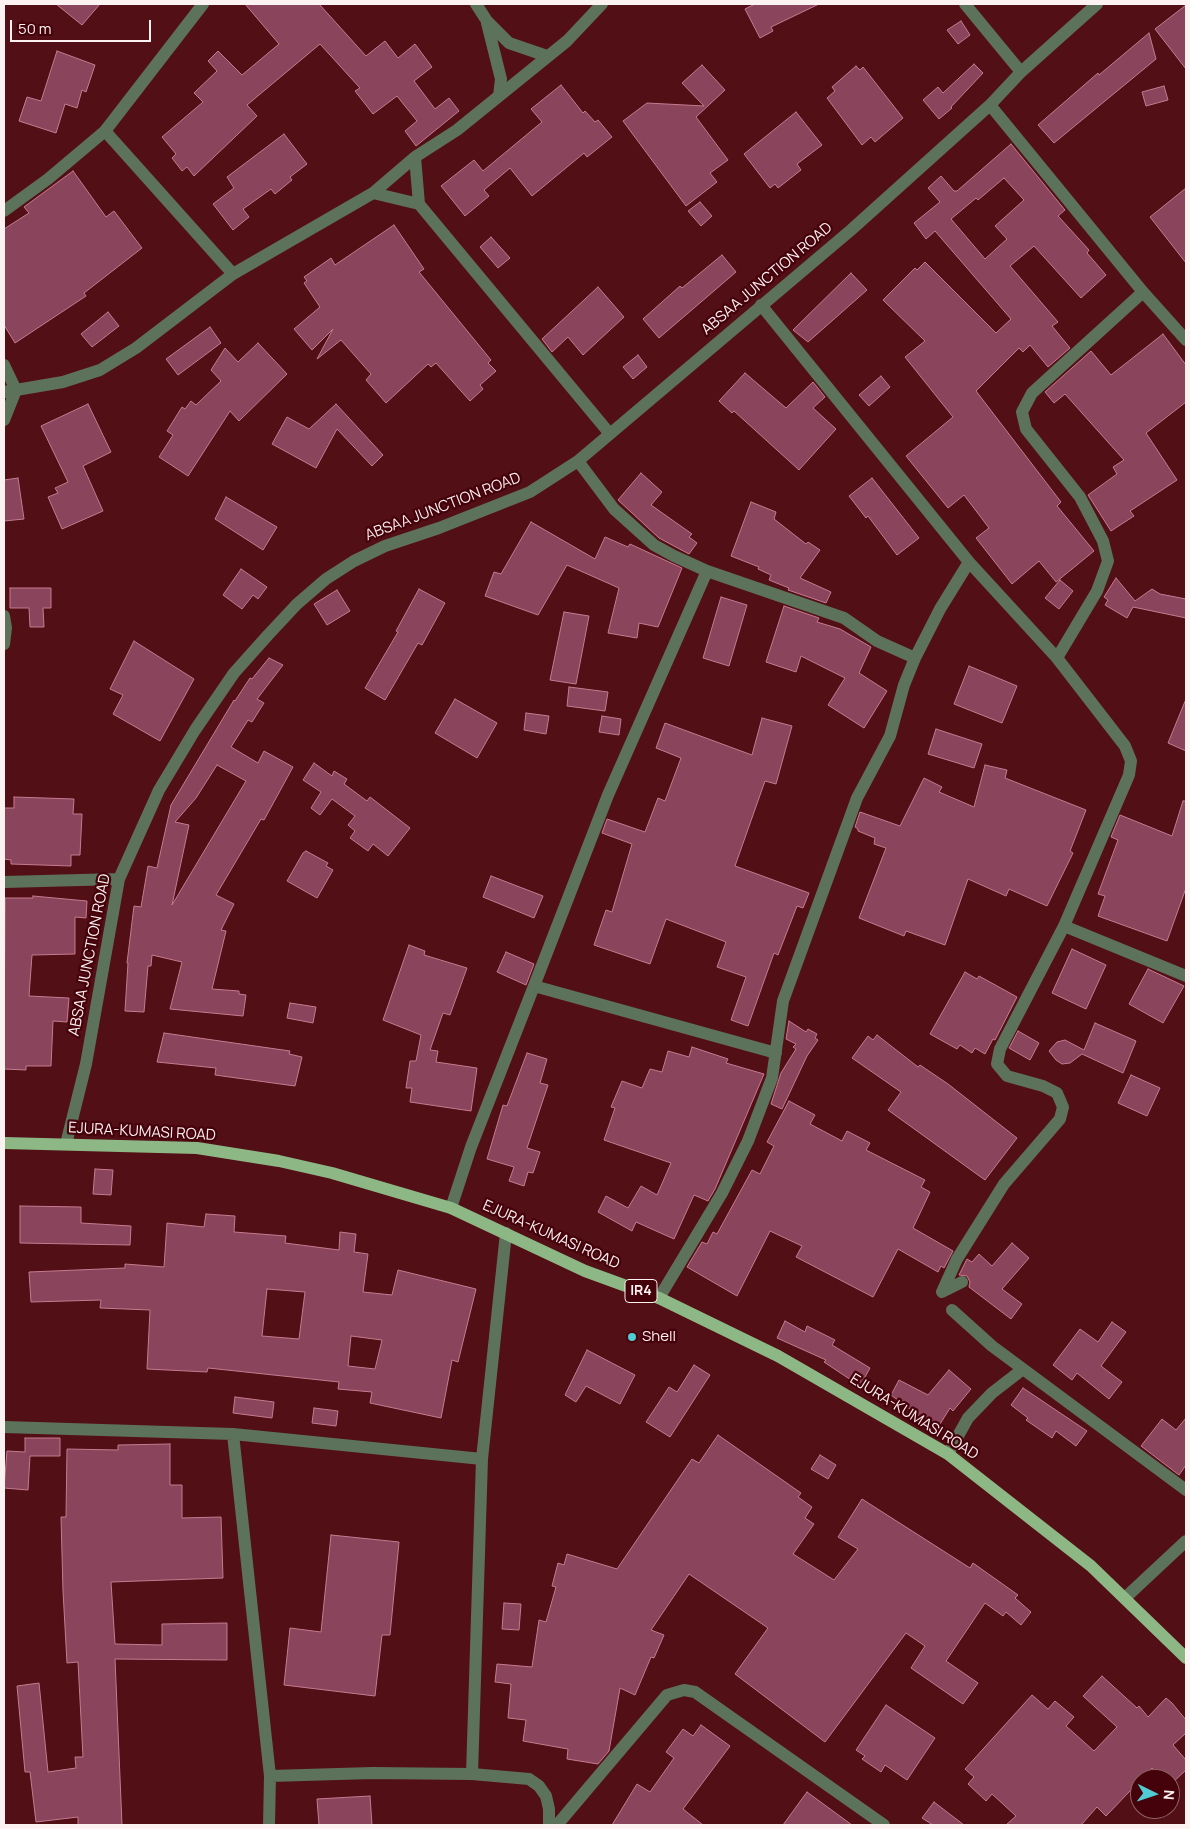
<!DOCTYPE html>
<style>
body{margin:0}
#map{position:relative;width:1190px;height:1829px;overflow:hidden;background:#520f15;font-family:Manrope,sans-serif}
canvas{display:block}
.frame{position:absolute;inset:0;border:5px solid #fbf2f1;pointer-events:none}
.north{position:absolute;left:1130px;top:1769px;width:50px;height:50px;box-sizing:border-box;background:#46020b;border:1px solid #8e6267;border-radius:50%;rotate:94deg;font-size:14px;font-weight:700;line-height:20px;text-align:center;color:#fbf2f1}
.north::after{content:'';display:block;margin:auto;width:18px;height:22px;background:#51ccd4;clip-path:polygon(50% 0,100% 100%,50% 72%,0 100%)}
.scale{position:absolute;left:10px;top:20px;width:141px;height:22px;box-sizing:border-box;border:2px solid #fbf2f1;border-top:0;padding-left:6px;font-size:15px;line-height:18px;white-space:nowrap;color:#fbf2f1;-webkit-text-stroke:4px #46020b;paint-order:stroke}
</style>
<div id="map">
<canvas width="1190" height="1829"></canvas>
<div class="frame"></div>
<div class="north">N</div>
<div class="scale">50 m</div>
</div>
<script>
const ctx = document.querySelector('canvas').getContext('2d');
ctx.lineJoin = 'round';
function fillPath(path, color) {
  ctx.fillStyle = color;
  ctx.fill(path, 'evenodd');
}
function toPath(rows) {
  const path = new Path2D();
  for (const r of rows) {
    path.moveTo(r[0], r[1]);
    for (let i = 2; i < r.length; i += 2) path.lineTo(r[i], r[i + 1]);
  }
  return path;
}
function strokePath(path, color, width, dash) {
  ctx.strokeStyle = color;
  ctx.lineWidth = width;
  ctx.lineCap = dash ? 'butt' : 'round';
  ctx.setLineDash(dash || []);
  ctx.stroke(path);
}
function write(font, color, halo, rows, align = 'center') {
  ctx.font = font + ' Manrope,sans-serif';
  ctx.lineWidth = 4.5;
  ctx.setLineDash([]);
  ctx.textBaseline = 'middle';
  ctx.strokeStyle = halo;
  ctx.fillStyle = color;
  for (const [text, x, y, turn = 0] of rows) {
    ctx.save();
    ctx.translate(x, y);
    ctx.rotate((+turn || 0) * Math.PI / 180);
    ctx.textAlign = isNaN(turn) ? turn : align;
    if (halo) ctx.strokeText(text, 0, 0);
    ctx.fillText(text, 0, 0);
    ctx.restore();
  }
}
const building = toPath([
 [56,4,100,4,82,25,56,4],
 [245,4,319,4,366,56,385,41,398,58,415,44,432,67,414,81,435,109,449,98,459,111,416,146,405,131,417,121,397,96,373,114,355,91,360,88,320,44,247,105,257,116,194,176,187,167,182,171,172,158,176,154,162,137,203,102,194,93,217,71,208,61,218,51,242,75,279,44,245,4],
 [755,4,819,4,771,27,773,31,760,38,745,9,755,4],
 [1186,5,1186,69,1155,29,1186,5],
 [961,21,970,35,958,44,947,30,961,21],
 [1149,33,1156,59,1054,143,1038,125,1098,73,1099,75,1149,33],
 [57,51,95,65,86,92,82,90,77,108,65,104,56,133,19,121,27,97,41,101,57,51],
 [974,64,983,73,951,107,952,108,939,119,923,100,938,87,943,93,974,64],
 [702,65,725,90,696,117,728,160,710,173,717,182,686,206,623,121,647,103,704,106,682,83,702,65],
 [856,66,860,70,863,67,903,118,875,142,871,137,862,145,827,98,835,91,832,87,856,66],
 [561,85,583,113,585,111,595,122,598,120,612,137,587,157,584,153,532,196,510,168,484,190,489,196,465,216,441,186,474,160,483,171,542,122,531,109,561,85],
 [1164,86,1168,100,1146,106,1142,92,1164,86],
 [796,112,822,145,797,164,801,170,778,188,775,184,770,188,744,154,796,112],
 [284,134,307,164,290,177,292,180,275,194,271,189,243,209,249,217,233,230,213,204,234,188,227,177,284,134],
 [1011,144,1065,210,1058,216,1089,250,1087,253,1106,275,1081,298,1034,246,1010,266,1058,322,1052,326,1070,348,1048,367,1030,345,1023,352,1019,348,976,391,1061,502,1057,506,1094,551,1056,582,1039,561,1012,584,976,538,989,528,964,495,948,508,906,456,953,417,905,357,925,341,883,300,915,268,917,270,925,262,996,333,1011,319,935,231,926,239,914,223,940,202,928,188,941,176,954,191,957,191,1011,144],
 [1004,178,1024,200,995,226,1007,239,985,259,951,219,976,198,978,200,1004,178],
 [73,171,106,217,114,211,142,248,84,293,86,296,15,343,4,325,4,229,29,213,24,207,73,171],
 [1186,188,1186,263,1150,217,1186,188],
 [700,202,712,216,701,226,688,211,700,202],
 [394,225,424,269,419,272,491,360,488,363,496,371,480,385,483,389,470,401,436,363,431,367,428,364,386,403,366,380,371,374,341,340,317,359,333,329,312,350,294,329,320,307,304,283,307,281,304,277,331,258,335,265,394,225],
 [491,237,510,258,498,268,480,247,491,237],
 [722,255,736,272,659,338,643,319,680,286,682,288,722,255],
 [851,273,867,290,808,342,793,330,851,273],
 [598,287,624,317,583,355,568,337,552,352,542,339,598,287],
 [108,312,119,326,92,347,81,334,108,312],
 [210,327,221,343,178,375,166,359,210,327],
 [1163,334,1186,365,1186,402,1146,433,1177,480,1130,511,1134,516,1111,531,1088,495,1117,474,1113,467,1124,460,1065,394,1054,403,1045,392,1091,351,1111,375,1163,334],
 [258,343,287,374,239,421,230,411,188,476,159,457,173,435,167,431,182,407,185,409,191,401,196,405,221,381,211,370,225,348,238,362,258,343],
 [638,355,647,367,633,379,623,367,638,355],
 [745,373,786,408,813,382,825,397,813,408,836,429,799,470,734,411,732,413,719,401,745,373],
 [881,376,890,387,869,406,859,395,881,376],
 [88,404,111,452,83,466,103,511,62,529,48,497,58,493,55,488,68,482,41,426,88,404],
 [336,404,383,455,372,466,337,429,316,468,272,444,287,417,309,429,336,404],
 [641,473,662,492,651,505,692,534,689,537,697,543,689,554,659,538,618,500,641,473],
 [18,478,24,519,4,521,4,480,18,478],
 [872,478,919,538,897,555,868,516,866,518,849,496,872,478],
 [226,497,277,527,263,550,215,519,226,497],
 [751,502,776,512,774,519,806,544,808,542,820,550,800,578,831,592,826,603,788,590,789,588,769,580,771,575,758,569,759,567,731,556,751,502],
 [531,522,595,559,605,537,628,547,630,544,682,568,658,627,639,623,637,638,608,633,619,588,567,565,538,615,485,596,494,572,501,574,531,522],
 [241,569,267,587,258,599,253,595,242,609,223,595,241,569],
 [1116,578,1135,601,1152,589,1160,594,1186,599,1186,618,1133,607,1127,618,1105,605,1108,600,1104,597,1116,578],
 [1060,580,1073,591,1059,609,1045,598,1060,580],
 [10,588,51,588,51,608,43,608,44,627,30,627,29,608,10,608,10,588],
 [419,589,445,603,422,645,418,643,385,700,365,688,398,632,396,631,419,589],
 [337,590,350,611,327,625,314,604,337,590],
 [721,597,747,605,729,666,703,658,721,597],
 [784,606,819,618,817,622,840,629,871,647,859,673,887,691,864,728,828,705,845,678,801,656,796,672,766,662,784,606],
 [564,612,589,616,576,684,550,680,564,612],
 [134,641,194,679,160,741,113,714,123,695,110,689,134,641],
 [269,658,283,665,257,699,264,703,252,722,248,720,231,747,258,763,264,751,293,767,264,820,261,819,216,895,234,904,221,930,226,931,212,989,239,991,239,994,246,995,243,1016,170,1009,182,962,152,955,151,966,148,966,144,1012,125,1011,128,963,127,963,134,906,141,907,148,866,157,868,171,805,234,700,235,701,250,678,252,679,269,658],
 [217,765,246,781,172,905,189,825,175,822,196,798,217,765],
 [969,666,1017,686,1002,723,954,704,969,666],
 [569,687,608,692,605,711,567,706,569,687],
 [455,699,497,723,477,758,435,733,455,699],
 [1186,699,1186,751,1168,743,1186,699],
 [526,713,549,716,546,734,524,730,526,713],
 [602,716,621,719,619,735,599,732,602,716],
 [762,718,792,726,776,784,765,781,735,866,809,893,803,908,797,906,778,955,774,953,748,1026,731,1020,746,977,717,967,726,942,666,919,650,964,594,945,606,910,612,912,632,844,602,833,607,819,645,832,658,798,665,801,681,758,656,748,665,723,752,755,762,718],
 [936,729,982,744,974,768,928,754,936,729],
 [314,763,332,776,334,771,347,779,344,784,367,801,370,797,410,828,388,856,373,844,368,851,350,838,355,831,348,825,355,816,332,799,320,815,311,808,321,792,303,780,314,763],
 [985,765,1007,770,1005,778,1086,810,1070,851,1073,853,1047,906,1009,889,1006,896,968,879,945,945,906,931,904,936,859,918,886,848,874,844,875,838,858,831,858,829,855,827,860,812,900,826,924,778,942,787,939,792,974,807,985,765],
 [14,797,74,799,73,814,82,814,80,855,71,855,71,866,11,864,11,860,4,859,4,808,14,808,14,797],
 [1183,801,1186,801,1186,888,1167,941,1098,916,1105,896,1098,894,1118,840,1111,837,1120,815,1172,836,1183,801],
 [306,851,328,863,326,866,333,870,317,898,287,881,303,853,306,851],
 [491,876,543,896,534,918,483,897,491,876],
 [33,896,87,901,86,918,75,917,75,954,32,955,29,996,69,998,67,1022,53,1021,51,1066,26,1066,26,1070,4,1069,5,898,33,898,33,896],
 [409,945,425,951,424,955,467,968,450,1015,443,1013,430,1050,438,1051,436,1062,477,1068,471,1111,410,1102,412,1088,406,1088,410,1061,416,1061,421,1035,383,1020,409,945],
 [1072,949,1106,965,1086,1009,1052,993,1072,949],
 [506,952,534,964,526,985,497,972,506,952],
 [1148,969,1184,986,1163,1023,1129,1004,1148,969],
 [965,972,977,979,979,976,1017,997,995,1040,993,1039,985,1054,975,1048,972,1053,960,1045,957,1049,930,1034,965,972],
 [290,1003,316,1007,313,1023,287,1018,290,1003],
 [789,1021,806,1032,808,1029,817,1034,815,1038,818,1040,807,1056,782,1109,771,1104,781,1073,796,1049,793,1047,796,1044,786,1039,789,1021],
 [1095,1023,1136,1041,1123,1073,1082,1054,1070,1063,1062,1064,1056,1060,1049,1051,1057,1042,1065,1040,1084,1050,1095,1023],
 [1018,1031,1039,1043,1030,1060,1009,1048,1018,1031],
 [164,1033,290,1051,289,1054,302,1057,295,1086,215,1075,216,1068,157,1062,164,1033],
 [877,1035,918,1067,920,1065,948,1084,1017,1138,985,1180,888,1110,901,1092,852,1058,868,1036,873,1040,877,1035],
 [692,1047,728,1059,726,1063,764,1074,715,1189,708,1201,694,1195,674,1239,636,1222,632,1231,598,1212,606,1196,628,1208,641,1186,657,1195,671,1163,604,1140,615,1108,611,1107,622,1081,642,1088,650,1069,662,1072,668,1051,689,1057,692,1047],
 [527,1053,547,1059,540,1083,548,1085,527,1148,540,1152,533,1173,528,1172,524,1186,509,1181,514,1167,487,1159,503,1105,507,1106,527,1053],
 [1131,1075,1160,1088,1147,1116,1118,1103,1131,1075],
 [789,1101,815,1115,810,1124,842,1141,847,1131,870,1143,866,1150,925,1180,921,1187,930,1192,913,1228,953,1251,944,1268,941,1266,938,1272,898,1249,873,1297,796,1257,802,1246,770,1231,737,1296,687,1267,702,1242,707,1244,713,1232,717,1234,752,1170,760,1174,774,1146,767,1142,789,1101],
 [95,1169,113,1170,111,1195,93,1194,95,1169],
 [20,1206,81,1207,81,1223,131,1226,130,1245,20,1243,20,1206],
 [206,1214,235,1216,234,1232,286,1236,285,1243,339,1250,340,1232,356,1234,354,1252,368,1254,363,1292,392,1295,398,1270,476,1289,458,1362,452,1360,441,1418,370,1403,372,1392,338,1389,339,1382,208,1368,207,1372,147,1369,150,1310,100,1308,101,1300,31,1302,29,1272,125,1268,125,1264,164,1267,167,1223,204,1227,206,1214],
 [267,1289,305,1292,299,1339,262,1336,267,1289],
 [351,1336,382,1340,375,1369,348,1366,351,1336],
 [1012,1243,1029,1258,1002,1289,1022,1304,1011,1319,969,1287,970,1282,967,1276,959,1275,967,1259,972,1262,979,1254,992,1266,1012,1243],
 [785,1321,805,1332,807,1326,835,1340,832,1345,870,1368,860,1386,824,1362,826,1360,777,1338,785,1321],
 [1112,1322,1126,1332,1101,1366,1122,1382,1109,1399,1077,1373,1072,1380,1053,1365,1080,1329,1098,1342,1112,1322],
 [587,1350,635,1375,620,1404,586,1386,576,1402,565,1395,587,1350],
 [694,1365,710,1375,670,1437,646,1422,669,1387,677,1392,694,1365],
 [949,1370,971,1389,953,1411,950,1408,937,1429,891,1395,899,1380,928,1395,949,1370],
 [1023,1388,1087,1431,1076,1446,1056,1431,1052,1438,1026,1420,1028,1418,1011,1405,1023,1388],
 [235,1397,274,1402,272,1418,233,1413,235,1397],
 [314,1408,338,1411,336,1426,312,1423,314,1408],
 [1186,1418,1186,1465,1179,1475,1141,1446,1162,1419,1176,1430,1186,1418],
 [718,1435,801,1493,798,1497,812,1507,805,1518,814,1524,793,1554,834,1580,858,1549,838,1537,862,1499,970,1568,973,1563,1018,1595,1015,1598,1031,1612,1021,1625,1006,1612,1003,1616,985,1603,946,1661,978,1683,963,1704,911,1668,925,1646,906,1633,825,1742,735,1674,768,1628,689,1574,651,1630,664,1635,654,1658,651,1657,635,1695,620,1688,609,1751,598,1764,567,1759,568,1749,523,1741,526,1720,508,1718,511,1684,495,1682,497,1664,532,1667,539,1620,546,1622,556,1587,552,1586,558,1563,564,1565,567,1554,617,1569,692,1459,699,1463,718,1435],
 [25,1438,60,1438,60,1456,30,1456,28,1490,4,1488,7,1451,25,1452,25,1438],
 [170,1444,170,1485,182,1485,182,1518,221,1517,223,1578,111,1582,115,1644,162,1645,162,1624,227,1623,227,1660,115,1659,122,1825,78,1825,78,1817,36,1822,30,1772,25,1772,17,1686,39,1683,48,1772,76,1768,75,1757,83,1757,78,1662,67,1663,63,1591,61,1517,66,1517,67,1449,118,1450,118,1445,170,1444],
 [820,1455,836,1465,828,1479,811,1469,820,1455],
 [331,1535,399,1542,390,1635,382,1635,375,1696,284,1685,290,1628,321,1632,331,1535],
 [504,1603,521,1604,519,1630,502,1629,504,1603],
 [1102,1676,1137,1708,1139,1706,1148,1717,1166,1698,1172,1703,1186,1720,1186,1733,1173,1745,1186,1760,1186,1770,1170,1785,1170,1779,1162,1779,1152,1768,1106,1816,1097,1807,1081,1825,1006,1825,1016,1816,992,1794,986,1801,968,1784,974,1777,965,1769,1032,1695,1048,1709,1055,1701,1074,1717,1066,1726,1094,1751,1117,1727,1083,1696,1102,1676],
 [886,1705,935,1738,907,1780,885,1765,881,1772,862,1759,865,1756,856,1750,886,1705],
 [701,1725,730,1746,683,1809,703,1825,612,1825,637,1784,650,1792,674,1758,666,1752,683,1729,693,1736,701,1725],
 [807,1792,852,1825,783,1825,807,1792],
 [370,1796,372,1825,319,1825,317,1799,370,1796],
 [934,1802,964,1825,933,1825,922,1818,934,1802]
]);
const minor = toPath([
 [476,4,487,21,509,43,547,56],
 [965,4,1021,72],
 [487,23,501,79,499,96],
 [990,105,1143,292,1186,340],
 [105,131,233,274],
 [415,157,419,204,610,434],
 [373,193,419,204],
 [4,211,48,179,105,131,203,4],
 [761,305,969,562,1057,658,1125,746,1131,761,1129,775,1064,926,1000,1049,997,1064,1007,1076,1043,1086,1057,1093,1063,1107,1060,1119,1004,1184,957,1259,942,1292,962,1282],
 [4,365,16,390],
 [4,392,63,382,100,370,136,348,233,274,373,193,415,157,457,130,567,41,602,4],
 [4,420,16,390],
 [578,461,614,509,654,545,674,556,707,571,844,618,877,641,915,658,940,609,969,562],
 [4,616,6,628,4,644],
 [1057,658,1097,591,1108,561,1103,541,1080,497,1026,429,1022,412,1032,393,1143,292],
 [4,882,119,879],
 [1064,926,1186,976],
 [534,986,608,795,707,571],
 [66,1144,86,1064,119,879,159,790,195,730,234,673,268,635,297,604,326,579,354,561,385,546,439,528,530,492,578,461,851,230,990,105,1021,72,1097,4],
 [451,1208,471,1147,534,986,776,1053],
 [659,1298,722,1193,748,1141,772,1078,783,1001,857,798,890,736,904,685,915,658],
 [1023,1369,1186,1490],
 [4,1427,233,1434,482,1459],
 [233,1434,270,1776,269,1825],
 [948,1454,968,1418,992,1393,1023,1369,992,1346,952,1310],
 [1126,1597,1186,1541],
 [472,1774,482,1459,506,1233],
 [270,1776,372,1773,472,1774,529,1779,539,1786,546,1796,549,1809,549,1825],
 [557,1825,667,1695,684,1690,695,1692,884,1825]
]);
const major = toPath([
 [4,1143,197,1148,279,1161,332,1173,451,1208,585,1271,659,1298,778,1356,948,1454,1091,1566,1186,1658]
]);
const markers = [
 [632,1337,5,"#51ccd4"]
];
const shields = [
 [641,1291,32]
];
const shieldNames = [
 ["IR4",641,1291]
];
const streetNames = [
 ["ABSAA JUNCTION ROAD",767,279,-40],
 ["ABSAA JUNCTION ROAD",443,507,-21],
 ["ABSAA JUNCTION ROAD",90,955,-79],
 ["EJURA-KUMASI ROAD",142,1132,3],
 ["EJURA-KUMASI ROAD",551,1235,24],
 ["EJURA-KUMASI ROAD",914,1417,32]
];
const poiNames = [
 ["Shell",642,1337]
];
fillPath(building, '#8a445b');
strokePath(building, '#c67b91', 1);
strokePath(minor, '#5d725a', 12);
strokePath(major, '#8db885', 12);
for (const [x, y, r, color] of markers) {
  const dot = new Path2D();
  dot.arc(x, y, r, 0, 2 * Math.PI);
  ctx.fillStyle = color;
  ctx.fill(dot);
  strokePath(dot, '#46020b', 2);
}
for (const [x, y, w] of shields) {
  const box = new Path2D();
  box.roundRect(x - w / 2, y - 11.5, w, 23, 4);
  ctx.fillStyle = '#46020b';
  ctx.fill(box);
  strokePath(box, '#fbf2f1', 1);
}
write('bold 14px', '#fbf2f1', null, shieldNames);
write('15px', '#fbf2f1', '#46020b', streetNames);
write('15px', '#fbf2f1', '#46020b', poiNames, 'left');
</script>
